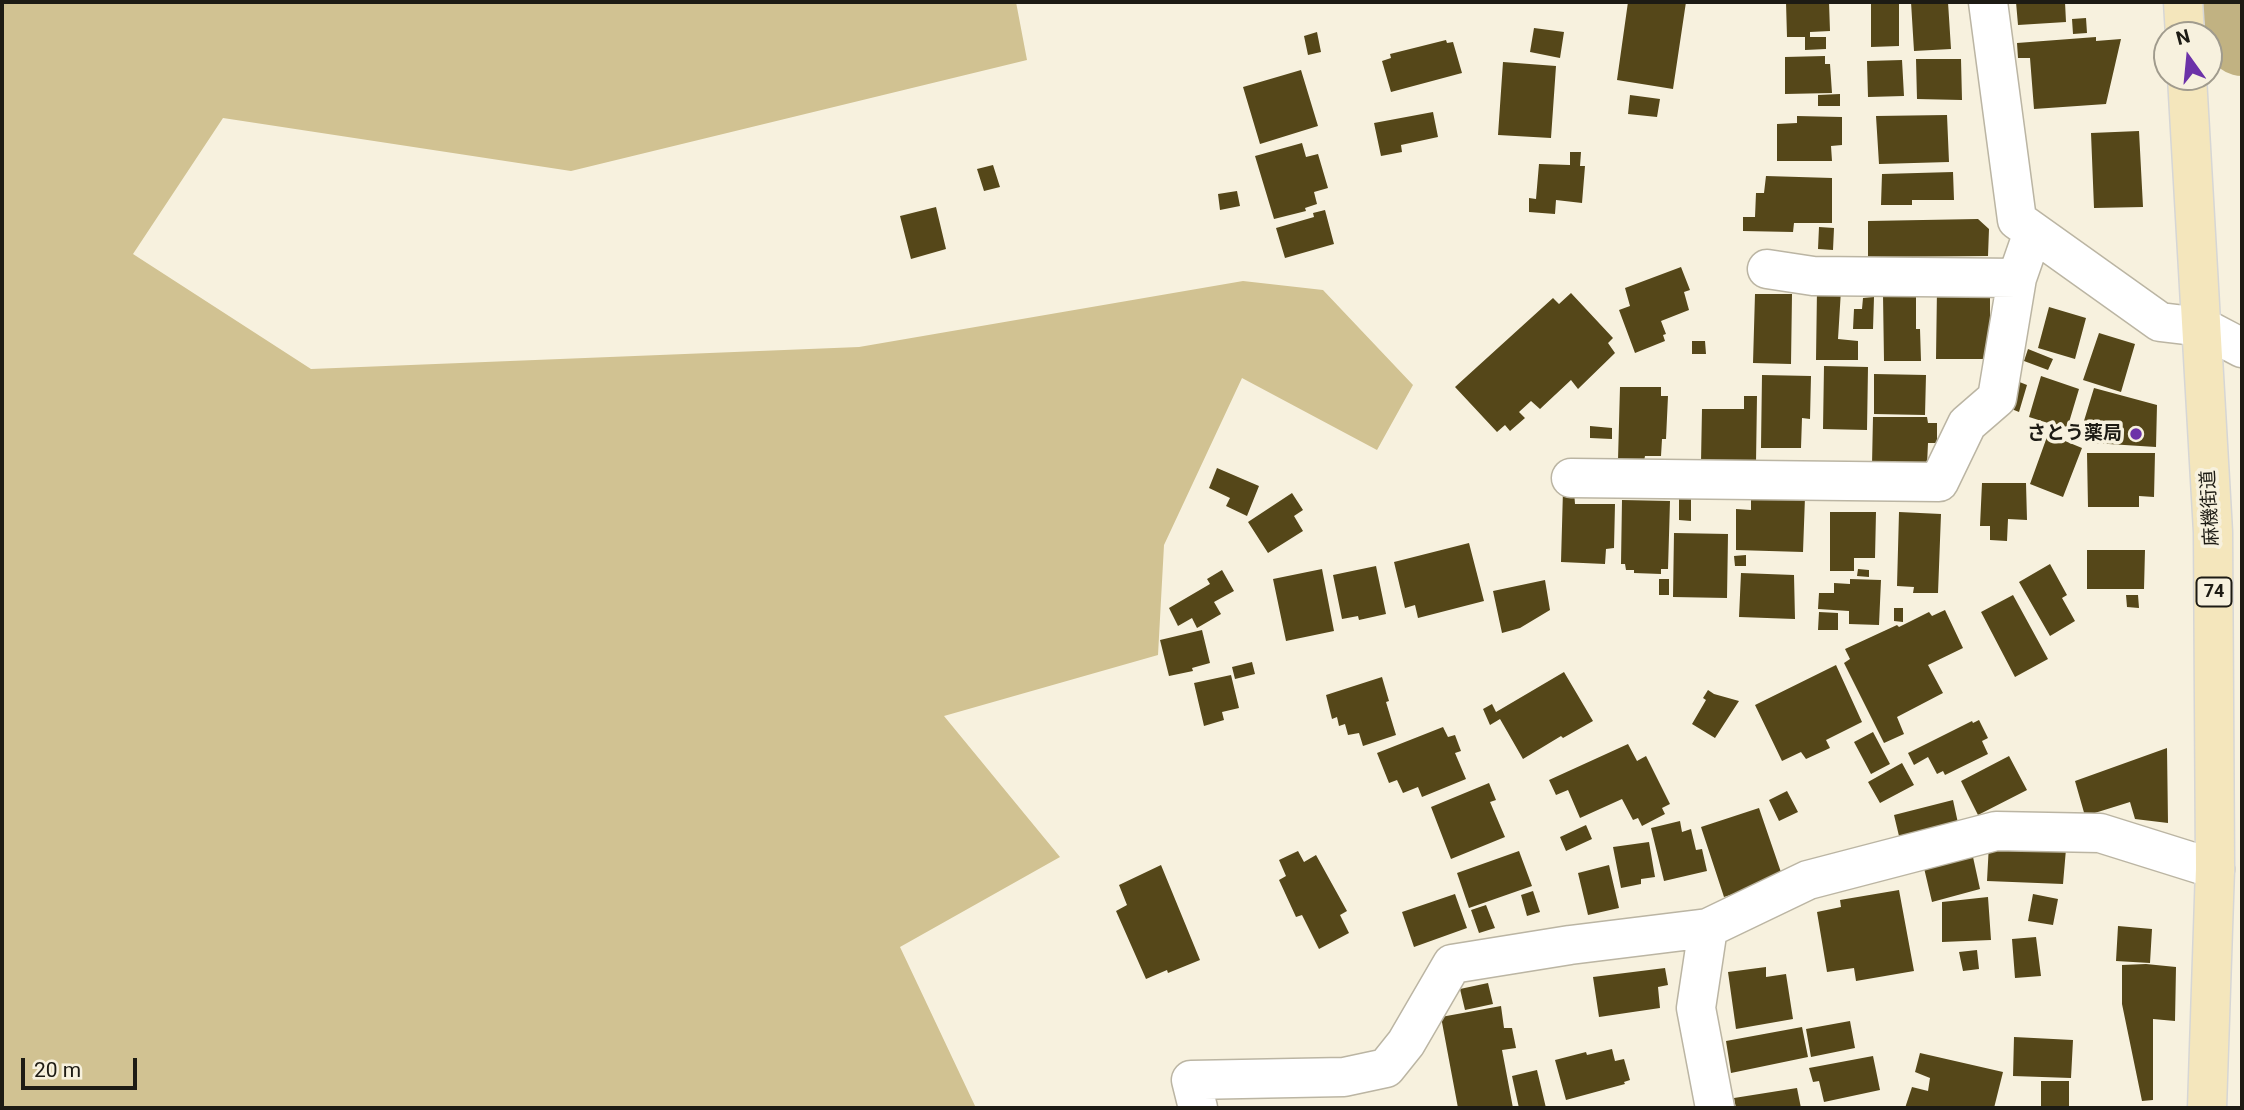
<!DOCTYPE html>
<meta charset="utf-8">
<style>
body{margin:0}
#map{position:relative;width:2244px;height:1110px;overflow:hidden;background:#f7f1de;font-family:Roboto,sans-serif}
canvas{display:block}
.frame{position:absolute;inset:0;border:4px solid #1d1b14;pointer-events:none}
.north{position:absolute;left:2153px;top:21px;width:70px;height:70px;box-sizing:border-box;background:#f7f1de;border:2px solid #a09b8d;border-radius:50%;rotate:345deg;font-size:19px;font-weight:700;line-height:28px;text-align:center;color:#1d1b14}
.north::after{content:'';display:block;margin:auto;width:24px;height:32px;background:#6c32a8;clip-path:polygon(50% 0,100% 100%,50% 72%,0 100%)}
.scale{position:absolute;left:21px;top:1058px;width:116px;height:32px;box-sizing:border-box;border:4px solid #1d1b14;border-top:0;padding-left:9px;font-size:21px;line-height:24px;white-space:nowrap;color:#1d1b14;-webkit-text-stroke:5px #f7f1de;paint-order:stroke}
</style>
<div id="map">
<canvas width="2244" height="1110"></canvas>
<div class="frame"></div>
<div class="north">N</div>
<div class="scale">20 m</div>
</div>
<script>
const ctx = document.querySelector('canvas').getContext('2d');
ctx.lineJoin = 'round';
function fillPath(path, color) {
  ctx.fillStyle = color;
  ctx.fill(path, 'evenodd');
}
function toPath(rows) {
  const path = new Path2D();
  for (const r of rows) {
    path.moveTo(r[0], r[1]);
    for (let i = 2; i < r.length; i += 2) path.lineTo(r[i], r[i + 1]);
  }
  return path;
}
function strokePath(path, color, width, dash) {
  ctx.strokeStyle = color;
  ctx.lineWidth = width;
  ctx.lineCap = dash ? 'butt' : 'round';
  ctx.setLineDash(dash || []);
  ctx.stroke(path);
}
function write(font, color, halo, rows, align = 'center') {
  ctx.font = font + ' Roboto,"Noto Sans JP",sans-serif';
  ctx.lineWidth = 7;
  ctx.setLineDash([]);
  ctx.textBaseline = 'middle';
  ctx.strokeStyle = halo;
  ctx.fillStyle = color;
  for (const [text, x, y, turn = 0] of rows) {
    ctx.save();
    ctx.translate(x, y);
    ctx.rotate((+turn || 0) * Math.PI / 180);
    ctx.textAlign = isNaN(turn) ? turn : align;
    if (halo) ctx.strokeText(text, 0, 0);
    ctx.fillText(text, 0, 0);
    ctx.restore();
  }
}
const forest = toPath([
 [2,2,1016,2,1027,60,571,171,223,118,133,254,311,369,859,347,1243,281,1323,290,1413,385,1377,450,1242,378,1164,545,1158,655,944,716,1060,857,900,947,976,1108,2,1108]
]);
const river = toPath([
 [2237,2,2242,41]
]);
const building = toPath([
 [1628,2,1686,2,1673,89,1617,80],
 [1786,2,1829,2,1830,31,1810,32,1810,37,1826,37,1826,49,1805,50,1805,37,1787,37],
 [1871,2,1899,2,1899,46,1871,47],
 [1911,2,1948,2,1951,49,1914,51],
 [2016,2,2065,2,2066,22,2018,25],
 [2086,18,2087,33,2073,34,2072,19],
 [1534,28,1564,32,1560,58,1530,52],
 [1317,32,1321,52,1308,55,1304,36],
 [2096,37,2096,41,2121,39,2106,104,2034,109,2030,58,2018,58,2017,43],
 [1446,40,1447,43,1453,42,1462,73,1391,92,1382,61,1391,58,1390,54],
 [1825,56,1825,64,1830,64,1832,93,1785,94,1785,57],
 [1916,59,1961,59,1962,100,1917,99],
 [1902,60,1904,96,1868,97,1867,61],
 [1503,62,1556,66,1551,138,1498,135],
 [1301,70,1318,126,1260,144,1243,87],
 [1840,94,1840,106,1818,106,1818,95],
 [1630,95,1660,99,1657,117,1628,114],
 [1433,112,1438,137,1401,145,1402,152,1381,156,1374,123],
 [1947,115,1949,162,1879,164,1876,116],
 [1797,116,1842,117,1842,145,1831,146,1832,161,1777,161,1777,124,1797,123],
 [2139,131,2143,207,2094,208,2091,133],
 [1302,143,1306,157,1318,154,1328,188,1314,192,1317,204,1305,208,1306,211,1274,219,1255,156],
 [1570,152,1581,152,1580,166,1585,166,1582,203,1556,200,1555,214,1529,212,1529,198,1536,199,1539,164,1570,165],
 [993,165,1000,187,984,191,977,169],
 [1953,172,1954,200,1912,200,1912,205,1881,205,1882,174],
 [1766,176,1832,178,1832,223,1794,223,1793,232,1743,231,1743,217,1755,217,1756,193,1764,193],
 [1237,191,1240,206,1220,210,1218,194],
 [936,207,946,249,911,259,900,216],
 [1325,210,1334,244,1285,258,1276,228,1314,217,1313,213],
 [1978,219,1989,229,1988,256,1868,257,1868,221],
 [1819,227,1834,228,1833,250,1818,249],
 [1681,267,1690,290,1684,292,1689,310,1661,321,1666,334,1663,335,1665,341,1635,353,1619,310,1630,306,1625,288],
 [1937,288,1990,294,1990,359,1936,359],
 [1817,289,1841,290,1838,339,1858,341,1858,360,1816,360],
 [1571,293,1613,338,1608,343,1615,353,1578,389,1571,380,1540,409,1531,401,1519,412,1525,418,1510,431,1505,425,1497,432,1455,387,1553,298,1559,304],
 [1755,294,1792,294,1791,364,1753,363],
 [1883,295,1916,295,1916,329,1920,329,1921,361,1884,361],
 [1874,297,1873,329,1853,329,1854,309,1862,309,1863,298],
 [2049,307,2086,318,2075,359,2038,348],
 [2099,333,2135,344,2121,392,2083,380],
 [1692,341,1705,341,1706,354,1692,354],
 [2028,349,2053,359,2048,370,2024,361],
 [1824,366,1868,367,1867,430,1823,429],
 [1874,374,1926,375,1925,415,1874,414],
 [1762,375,1811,376,1810,419,1802,418,1801,448,1761,448],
 [2041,376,2079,389,2067,429,2029,417],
 [2017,381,2027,385,2019,412,2009,408],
 [1620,387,1661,387,1661,396,1668,396,1666,439,1662,439,1661,456,1645,456,1644,461,1618,460],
 [2094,388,2157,405,2156,447,2093,443,2080,434],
 [1744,396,1757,396,1756,463,1701,462,1702,409,1744,409],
 [1873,417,1927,417,1928,423,1937,423,1937,443,1928,443,1927,465,1872,465],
 [1590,426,1612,428,1612,439,1590,438],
 [2048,434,2082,448,2063,497,2030,484],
 [2087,453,2155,453,2154,497,2139,496,2139,507,2088,507],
 [1217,468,1259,486,1247,516,1226,506,1230,498,1209,488],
 [1982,483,2026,483,2027,520,2008,519,2007,541,1990,540,1990,526,1980,526],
 [1563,490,1574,491,1575,504,1615,504,1614,548,1606,549,1605,564,1561,562],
 [1292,493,1303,510,1294,516,1303,531,1268,553,1248,522],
 [1751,496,1805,497,1803,552,1736,550,1736,509,1751,510],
 [1679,498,1691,498,1691,521,1679,520],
 [1622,500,1670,501,1668,569,1661,569,1661,574,1634,573,1634,570,1626,570,1625,564,1621,564],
 [1830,512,1876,512,1875,558,1854,558,1854,571,1830,571],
 [1899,512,1941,514,1938,593,1913,593,1914,587,1897,586],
 [1674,533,1728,534,1727,598,1673,597],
 [1469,543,1484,601,1418,618,1415,605,1405,608,1394,562],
 [2087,550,2145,550,2144,589,2087,589],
 [1746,555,1746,566,1735,566,1734,556],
 [2050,564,2067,595,2062,598,2075,621,2050,636,2019,582],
 [1376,566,1386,614,1359,620,1358,616,1342,619,1333,575],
 [1322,569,1334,631,1286,641,1273,579],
 [1858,569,1869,570,1869,577,1857,576],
 [1222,570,1234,591,1214,602,1221,614,1197,628,1192,618,1178,626,1169,608,1210,584,1207,579],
 [1741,573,1794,575,1795,619,1739,617],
 [1659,579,1669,579,1669,595,1659,595],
 [1850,579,1881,580,1879,625,1849,624,1849,611,1818,609,1819,593,1834,593,1834,583,1850,584],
 [1545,580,1550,610,1520,628,1502,633,1493,591],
 [2013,595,2048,659,2015,677,1981,612],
 [2126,595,2138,595,2139,608,2127,607],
 [1894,608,1903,608,1903,622,1894,621],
 [1945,610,1963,648,1928,665,1943,693,1897,717,1904,734,1884,743,1844,663,1850,659,1845,649,1897,625,1899,627,1929,612,1932,616],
 [1819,612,1838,613,1838,630,1818,630],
 [1202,630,1210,663,1192,668,1193,671,1169,676,1160,640],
 [1252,662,1255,674,1235,679,1232,667],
 [1836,665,1862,722,1826,740,1830,748,1806,759,1801,752,1782,761,1755,705],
 [1564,672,1593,721,1563,738,1561,736,1523,759,1500,719,1490,725,1483,709,1492,704,1496,712],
 [1231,675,1239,708,1222,712,1224,720,1204,726,1194,683],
 [1382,677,1389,701,1386,702,1396,735,1363,746,1359,733,1348,735,1345,724,1339,726,1337,717,1332,719,1326,695],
 [1708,690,1714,694,1739,701,1715,738,1692,724,1706,700,1703,698],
 [1979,720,1988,738,1982,741,1988,754,1945,775,1943,771,1937,774,1928,757,1914,765,1908,753,1972,721,1973,723],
 [1443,727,1448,737,1455,735,1461,751,1455,753,1466,779,1422,797,1418,787,1403,793,1397,780,1389,783,1377,753],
 [1873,732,1890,764,1871,774,1854,742],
 [1628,744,1637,761,1646,756,1670,804,1662,808,1665,814,1642,826,1638,818,1633,820,1622,799,1580,818,1568,790,1556,795,1549,780],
 [2167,748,2168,823,2135,819,2130,802,2085,816,2075,781],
 [2009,756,2027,790,1978,815,1961,781],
 [1902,763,1914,785,1880,803,1868,782],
 [1489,783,1496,800,1490,802,1505,837,1451,859,1431,807],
 [1787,791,1798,812,1779,821,1769,800],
 [1953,800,1958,823,1899,836,1894,815],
 [1759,808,1783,878,1724,897,1701,827],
 [1680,821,1682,832,1691,829,1696,850,1702,849,1707,871,1664,881,1651,828],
 [1586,825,1592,839,1566,851,1560,837],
 [1649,842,1655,877,1641,879,1641,884,1621,888,1613,847],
 [1989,844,2066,849,2063,884,1987,881],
 [1298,851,1304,862,1316,855,1347,911,1340,915,1349,933,1319,949,1302,915,1296,917,1279,880,1286,876,1279,860],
 [1519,851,1532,886,1469,908,1457,873],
 [1973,857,1980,889,1932,902,1924,868],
 [1161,865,1200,960,1168,973,1167,970,1146,979,1116,911,1127,905,1119,885],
 [1609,865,1619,908,1588,915,1578,873],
 [1899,890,1914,971,1856,981,1854,968,1827,972,1817,912,1841,907,1840,900],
 [1533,891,1540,912,1527,916,1521,895],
 [1455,894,1467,928,1414,947,1402,912],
 [2033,894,2058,899,2053,925,2028,921],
 [1988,897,1991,940,1942,942,1942,902],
 [1486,905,1495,928,1479,933,1471,910],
 [2118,926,2152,929,2150,963,2116,961],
 [2036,937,2041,976,2015,978,2012,939],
 [1977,950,1979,969,1963,971,1959,952],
 [2146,964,2176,967,2175,1021,2153,1019,2153,1100,2142,1101,2122,1004,2122,965],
 [1766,967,1766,977,1786,974,1793,1019,1736,1029,1728,972],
 [1665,968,1668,985,1658,987,1660,1008,1599,1017,1593,977],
 [1488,983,1493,1004,1465,1010,1460,989],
 [1501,1006,1504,1028,1512,1028,1516,1048,1502,1050,1513,1108,1458,1108,1441,1017],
 [1850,1021,1855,1048,1811,1057,1806,1029],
 [1802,1027,1808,1057,1731,1073,1726,1041],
 [2014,1037,2073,1040,2071,1078,2013,1076],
 [1612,1049,1615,1061,1624,1059,1630,1080,1624,1082,1625,1084,1566,1100,1555,1060,1586,1052,1587,1055],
 [1920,1053,2003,1072,1994,1108,1905,1108,1912,1087,1928,1091,1930,1078,1915,1072],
 [1873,1056,1880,1090,1824,1102,1819,1081,1813,1082,1809,1068],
 [1537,1070,1546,1108,1519,1108,1512,1076],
 [2041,1081,2069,1081,2069,1108,2041,1108],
 [1797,1088,1801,1108,1736,1108,1734,1098]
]);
const street = toPath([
 [1988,2,2017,220,2160,322,2202,327,2242,348],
 [1767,269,1813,276,2017,278],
 [1571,478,1939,482,1967,424,1997,398,2017,278,2033,232],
 [1708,928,1696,1008,1715,1108],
 [1198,1108,1191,1080,1344,1077,1386,1068,1406,1043,1452,964,1570,945,1708,928,1808,880,1996,831,2100,833,2215,869]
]);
const primary = toPath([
 [2183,2,2185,35],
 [2187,77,2213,532,2215,869,2207,1108]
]);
const markers = [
 [2136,434,7,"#6c32a8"]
];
const shields = [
 [2214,592,35]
];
const shieldNames = [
 ["74",2214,592]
];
const poiNames = [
 ["さとう薬局",2122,434]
];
const streetNames = [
 ["麻機街道",2211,508,-93]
];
fillPath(forest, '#d1c292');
strokePath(river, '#c1b282', 70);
fillPath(building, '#554719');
strokePath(street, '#bbb5a3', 41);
strokePath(primary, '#d6d6d5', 41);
strokePath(street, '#fff', 38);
strokePath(primary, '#f4e6bc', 38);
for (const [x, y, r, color] of markers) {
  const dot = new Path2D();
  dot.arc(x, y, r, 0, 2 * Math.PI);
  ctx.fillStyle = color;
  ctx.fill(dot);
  strokePath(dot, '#f7f1de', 2.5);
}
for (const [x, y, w] of shields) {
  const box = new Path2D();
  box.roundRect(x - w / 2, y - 14.5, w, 29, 5);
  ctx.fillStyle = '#f7f1de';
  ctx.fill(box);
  strokePath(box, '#1d1b14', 2);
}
write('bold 18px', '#1d1b14', null, shieldNames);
write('bold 19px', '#1d1b14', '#f7f1de', poiNames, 'right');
write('19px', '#1d1b14', '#f7f1de', streetNames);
</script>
